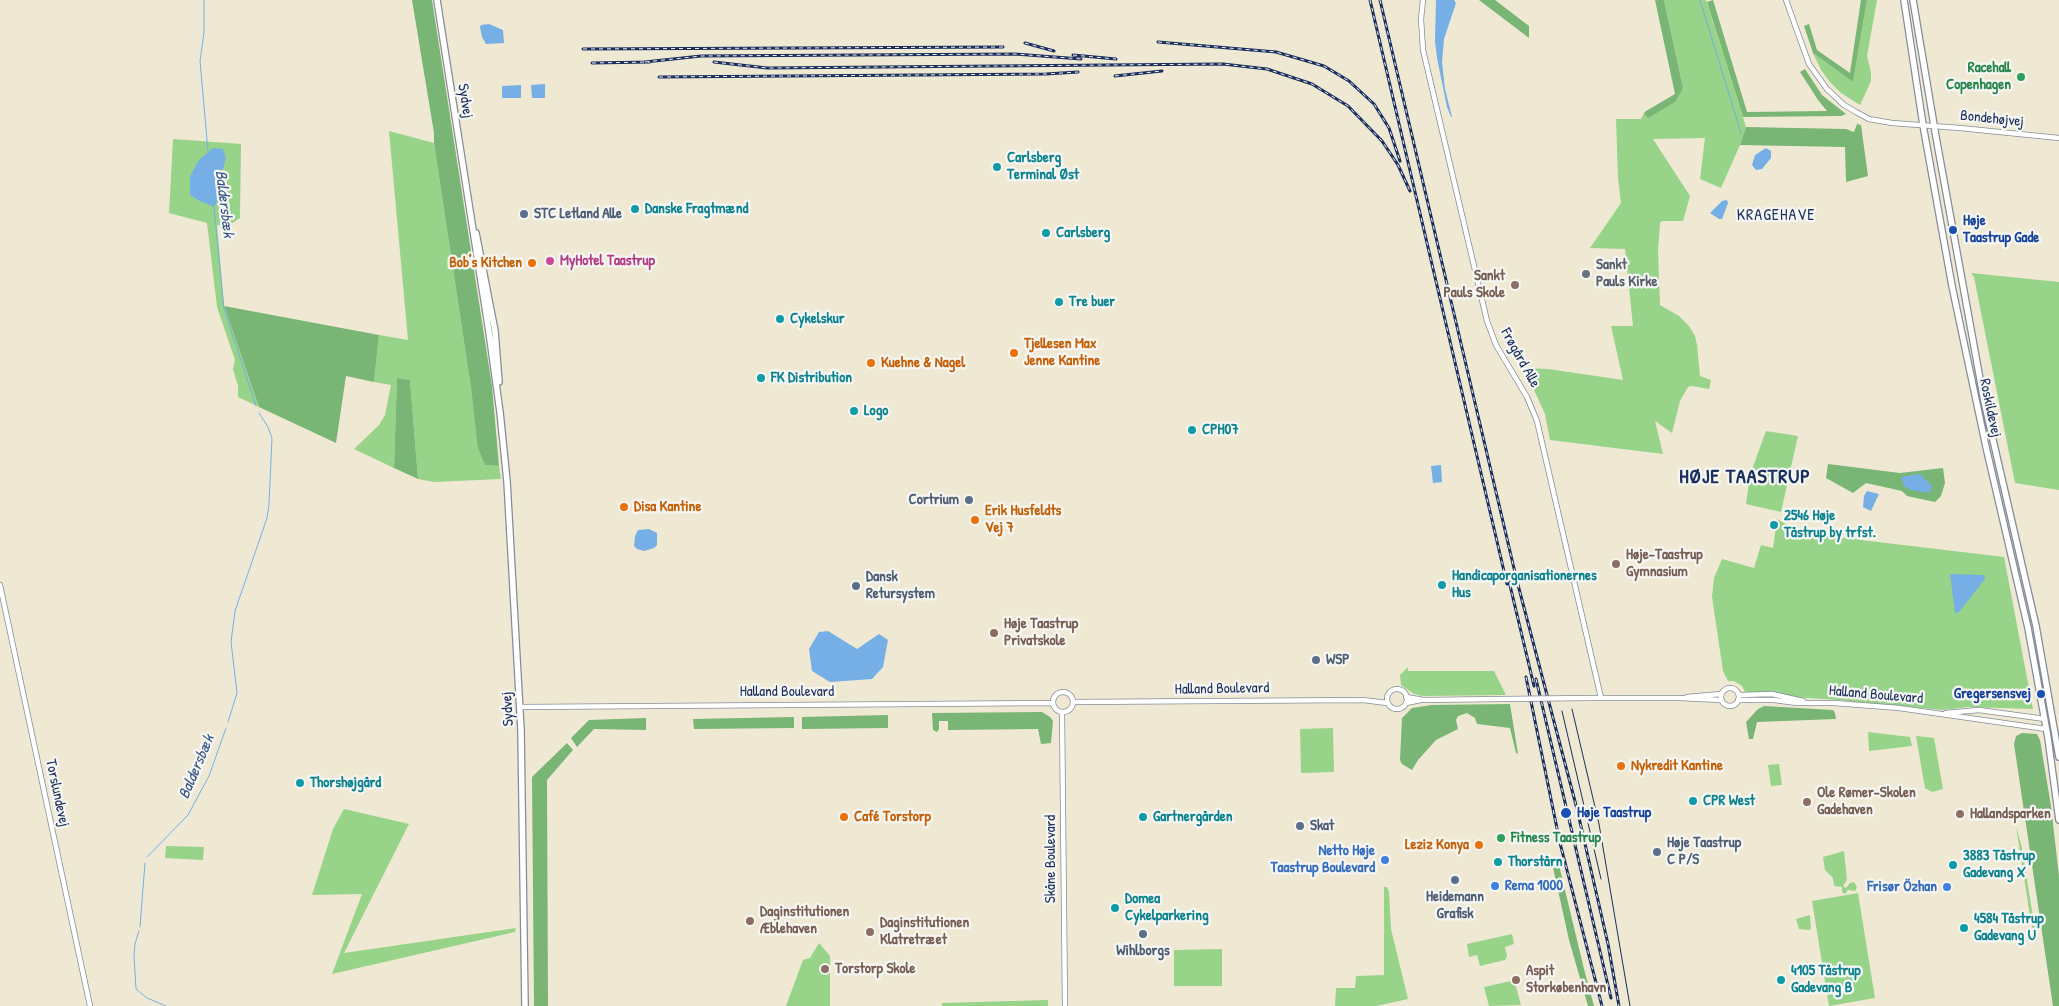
<!DOCTYPE html>
<meta charset="utf-8">
<style>
body{margin:0}
canvas{display:block;background:#efe9d4}
</style>
<canvas width="2059" height="1006"></canvas>
<script>
const ctx = document.querySelector('canvas').getContext('2d');
ctx.lineJoin = 'round';
function fillPath(path, color) {
  ctx.fillStyle = color;
  ctx.fill(path, 'evenodd');
}
function toPath(rows) {
  const path = new Path2D();
  for (const r of rows) {
    if (r.length === 3) {
      path.moveTo(r[0] + r[2], r[1]);
      path.arc(r[0], r[1], r[2], 0, 2 * Math.PI);
      continue;
    }
    path.moveTo(r[0], r[1]);
    for (let i = 2; i < r.length; i += 2) path.lineTo(r[i], r[i + 1]);
  }
  return path;
}
function strokePath(path, color, width, dash) {
  ctx.strokeStyle = color;
  ctx.lineWidth = width;
  ctx.lineCap = dash ? 'butt' : 'round';
  ctx.setLineDash(dash || []);
  ctx.stroke(path);
}
function write(font, color, halo, rows, align = 'center') {
  ctx.font = font + ' "Patrick Hand",sans-serif';
  ctx.lineWidth = 4.5;
  ctx.setLineDash([]);
  ctx.textBaseline = 'middle';
  ctx.strokeStyle = halo;
  ctx.fillStyle = color;
  for (const [text, x, y, turn = 0] of rows) {
    ctx.save();
    ctx.translate(x, y);
    ctx.rotate((+turn || 0) * Math.PI / 180);
    ctx.textAlign = isNaN(turn) ? turn : align;
    if (halo) ctx.strokeText(text, 0, 0);
    ctx.fillText(text, 0, 0);
    ctx.restore();
  }
}
const green = toPath([
 [1664,0,1706,0,1746,127,1740,145,1721,188,1700,179,1705,138,1653,139,1690,196,1683,221,1662,221,1660,223,1658,251,1660,305,1679,316,1689,326,1695,336,1697,345,1700,376,1711,380,1709,389,1692,386,1688,387,1680,401,1672,433,1655,421,1663,454,1550,440,1545,414,1524,368,1548,369,1623,380,1611,326,1633,326,1625,249,1590,248,1621,203,1618,178,1616,119,1641,119,1644,113,1648,117,1683,88],
 [1867,0,1877,0,1867,56,1871,72,1871,81,1860,105,1841,93,1830,82,1821,70,1813,53,1853,82],
 [389,131,434,143,471,388,479,448,485,465,499,466,501,479,434,482,418,479,410,380,397,378,394,468,354,449,379,425,385,415,391,385,374,382,379,335,408,340],
 [173,139,241,144,240,218,228,226,217,225,224,306,259,407,238,397,238,386,233,369,235,360,217,307,207,223,169,213],
 [1971,273,2059,282,2059,490,2015,483,1974,277],
 [1766,431,1798,436,1781,512,1746,504,1750,475],
 [1777,519,1796,530,1819,535,2004,557,2033,709,1968,707,1942,710,1838,700,1746,694,1742,686,1734,681,1728,681,1723,671,1712,597,1714,578,1722,559,1754,568,1761,545,1773,548],
 [1408,667,1408,671,1494,671,1506,695,1422,696,1414,694,1401,685,1400,675],
 [1333,728,1334,772,1301,773,1300,729],
 [1868,732,1910,737,1912,746,1869,751],
 [1916,736,1934,738,1943,789,1932,792,1925,788],
 [1779,764,1782,785,1771,786,1768,765],
 [344,809,409,824,344,953,516,928,515,932,332,974,362,894,312,895,333,829],
 [2016,826,2022,848,2037,942,2031,923],
 [166,846,204,847,203,860,165,858],
 [1844,851,1847,880,1843,886,1846,888,1850,883,1854,882,1857,887,1855,891,1848,890,1845,894,1842,892,1842,887,1834,886,1833,878,1825,870,1823,857],
 [1384,887,1387,887,1389,892,1391,929,1408,999,1376,1006,1335,1006,1336,988,1355,988,1356,976,1384,975],
 [1858,893,1875,998,1829,1006,1812,901],
 [1810,915,1811,929,1809,930,1799,929,1796,919],
 [1512,934,1514,944,1505,947,1507,956,1505,960,1480,966,1477,955,1469,957,1467,944],
 [819,943,830,956,830,1006,786,1006,803,960,810,958],
 [1222,949,1222,986,1174,986,1174,950],
 [1511,981,1515,983,1521,1005,1489,1006,1484,987],
 [1048,1000,1048,1006,942,1006,942,1003]
]);
const forest = toPath([
 [412,0,432,0,492,386,499,466,485,465,478,448,471,388,434,143,434,133],
 [1479,0,1495,0,1529,26,1529,38],
 [1655,0,1664,0,1683,88,1675,102,1648,118,1644,113,1646,111,1675,94],
 [1713,0,1747,112,1827,111,1818,100,1800,72,1805,69,1822,95,1846,114,1841,116,1743,117,1707,2],
 [1861,0,1867,0,1853,82,1813,53,1804,26,1809,24,1817,50,1850,73],
 [1857,124,1861,125,1868,176,1846,182,1845,147,1740,145,1746,127,1846,129,1854,132],
 [224,306,379,335,374,382,346,376,336,443,259,407],
 [397,378,410,380,418,479,394,468],
 [1828,464,1900,473,1943,468,1945,483,1941,496,1935,502,1907,496,1902,491,1866,483,1853,493,1826,478],
 [1510,704,1518,754,1516,753,1510,728,1477,724,1475,718,1467,713,1458,716,1456,720,1458,729,1436,740,1418,760,1412,770,1402,764,1400,760,1402,718,1412,708,1432,705],
 [1764,706,1833,710,1835,713,1836,719,1757,722,1753,739,1749,739,1746,722,1758,709],
 [1042,712,1050,717,1053,721,1051,743,1041,744,1038,729,948,730,948,721,939,721,939,729,937,732,933,730,932,713],
 [888,715,888,728,802,729,802,717],
 [794,717,794,728,694,729,693,719],
 [646,718,646,730,594,729,577,747,571,738,589,720],
 [2022,733,2037,734,2040,740,2051,806,2059,876,2059,1006,2053,1006,2014,744,2016,736],
 [567,743,573,750,547,780,548,1006,534,1006,532,777],
 [1558,861,1584,969,1594,1006,1588,1006,1569,940,1552,863]
]);
const water = toPath([
 [1436,0,1454,0,1456,3,1444,39,1442,62,1445,89,1452,117,1451,117,1447,107,1437,58,1435,41],
 [489,24,503,30,504,43,486,44,482,37,480,27,481,25],
 [545,84,545,98,532,98,531,85],
 [521,85,521,98,502,98,502,86],
 [213,148,223,149,226,158,223,169,219,175,220,196,214,207,200,201,190,195,190,176,199,160],
 [1766,148,1771,151,1771,158,1762,169,1756,170,1752,165,1755,155],
 [1722,201,1727,200,1728,203,1722,219,1719,219,1710,213],
 [1441,465,1442,482,1433,483,1431,466],
 [1920,474,1932,486,1929,493,1911,490,1904,486,1901,477],
 [1867,491,1879,494,1871,511,1863,507,1864,496],
 [649,529,657,533,657,545,654,548,644,551,637,549,634,546,635,536,638,530],
 [1950,574,1984,575,1985,579,1959,612,1955,613],
 [828,631,857,649,879,634,888,640,883,667,872,679,830,682,812,671,809,649,819,632]
]);
const stream = toPath([
 [204,0,204,33,200,61,208,151],
 [1700,0,1741,133],
 [214,207,224,309,256,406],
 [228,722,237,693,231,642,235,611,267,518,269,504,272,438,268,427,259,413],
 [147,857,188,815,209,776,226,728],
 [140,927,145,863],
 [139,931,135,944,134,956,136,989,147,998,166,1006]
]);
const minor = toPath([
 [1423,0,1421,19,1423,50,1487,321,1496,345,1527,397,1537,421,1601,698],
 [1786,0,1809,64,1827,89,1844,105,1856,112,1869,119,1892,123,1960,128,2059,138],
 [0,585,90,1006],
 [1730,697,9],
 [1397,699,10],
 [1063,702,10],
 [1739,695,1772,694,1803,701],
 [1406,697,1424,700,1502,699],
 [1687,697,1721,694],
 [1590,698,1680,698,1721,700],
 [1738,700,1774,700,1797,703,1834,703,1899,708,2046,729],
 [1073,702,1363,700,1387,703],
 [1406,703,1421,700],
 [521,707,1053,703],
 [1062,712,1065,1006],
 [1946,713,1979,710,2045,719]
]);
const major = toPath([
 [437,0,489,332,500,412,507,481,521,730,525,1006],
 [1904,0,1923,125,1952,286,1986,447,2028,628,2048,738,2059,820],
 [1913,0,1936,137,1984,401,2036,626,2059,757],
 [476,233,495,331,499,382]
]);
const tram = toPath([
 [1572,709,1599,824,1630,1006],
 [1562,711,1601,879]
]);
const rail = toPath([
 [1370,0,1507,584],
 [1380,0,1517,581,1577,809,1608,944,1619,1006],
 [1158,42,1276,52,1324,66,1349,81,1374,104,1389,128,1400,161],
 [1025,43,1054,51],
 [583,49,1003,47],
 [1073,55,1116,59],
 [645,62,701,56,1015,54,1081,59],
 [714,62,767,68,1223,64,1267,69,1312,84,1348,106,1382,141,1398,165,1410,191],
 [592,63,650,62],
 [1115,76,1162,71],
 [659,77,1046,74,1078,72],
 [1508,577,1534,686],
 [1526,677,1560,843,1602,1006],
 [1536,679,1611,998]
]);
const minorBridge = toPath([
 [1502,699,1590,698]
]);
const markers = [
 [2021,77,5,"#2e9e5b"],
 [997,167,5,"#0f9aa8"],
 [635,209,5,"#0f9aa8"],
 [524,214,5,"#5c6f8a"],
 [1953,230,5,"#1a4fb4"],
 [1046,233,5,"#0f9aa8"],
 [550,261,5,"#d1479c"],
 [532,263,5,"#e8710a"],
 [1586,274,5,"#6b7280"],
 [1515,285,5,"#8d6e63"],
 [1059,302,5,"#0f9aa8"],
 [780,319,5,"#0f9aa8"],
 [1014,353,5,"#e8710a"],
 [871,363,5,"#e8710a"],
 [761,378,5,"#0f9aa8"],
 [854,411,5,"#0f9aa8"],
 [1192,430,5,"#0f9aa8"],
 [969,500,5,"#5c6f8a"],
 [624,507,5,"#e8710a"],
 [975,520,5,"#e8710a"],
 [1774,525,5,"#0f9aa8"],
 [1616,564,5,"#8d6e63"],
 [1442,585,5,"#0f9aa8"],
 [856,586,5,"#5c6f8a"],
 [994,633,5,"#8d6e63"],
 [1316,660,5,"#5c6f8a"],
 [2041,694,5,"#1a4fb4"],
 [1621,766,5,"#e8710a"],
 [300,783,5,"#0f9aa8"],
 [1693,801,5,"#0f9aa8"],
 [1807,802,5,"#8d6e63"],
 [1566,813,6,"#1a4fb4"],
 [1960,814,5,"#8d6e63"],
 [844,817,5,"#e8710a"],
 [1143,817,5,"#0f9aa8"],
 [1300,826,5,"#5c6f8a"],
 [1501,838,5,"#2e9e5b"],
 [1479,845,5,"#e8710a"],
 [1657,852,5,"#5c6f8a"],
 [1385,860,5,"#3f7fe0"],
 [1498,862,5,"#0f9aa8"],
 [1953,865,5,"#0f9aa8"],
 [1455,880,5,"#5c6f8a"],
 [1495,886,5,"#3f7fe0"],
 [1947,887,5,"#3f7fe0"],
 [1115,908,5,"#0f9aa8"],
 [750,921,5,"#8d6e63"],
 [1964,928,5,"#0f9aa8"],
 [870,932,5,"#8d6e63"],
 [1143,934,5,"#5c6f8a"],
 [825,969,5,"#8d6e63"],
 [1516,980,5,"#8d6e63"],
 [1781,980,5,"#0f9aa8"]
];
const leisureNames = [
 ["Racehall",2011,68],
 ["Copenhagen",2011,85],
 ["Fitness Taastrup",1511,838,"left"]
];
const streetNames = [
 ["Sydvej",465,101,81],
 ["Bondehøjvej",1992,119,6],
 ["Frøgård Alle",1520,358,61],
 ["Roskildevej",1990,408,78],
 ["Halland Boulevard",1222,689,-1],
 ["Halland Boulevard",787,692],
 ["Halland Boulevard",1876,695,5],
 ["Sydvej",508,709,-93],
 ["Torslundevej",57,793,78],
 ["Skåne Boulevard",1051,859,-90]
];
const cultureNames = [
 ["Carlsberg",1007,158],
 ["Terminal Øst",1007,175],
 ["Danske Fragtmænd",645,209],
 ["Carlsberg",1056,233],
 ["Tre buer",1069,302],
 ["Cykelskur",790,319],
 ["FK Distribution",771,378],
 ["Logo",864,411],
 ["CPH07",1202,430],
 ["2546 Høje",1784,516],
 ["Tåstrup by trfst.",1784,533],
 ["Handicaporganisationernes",1452,576],
 ["Hus",1452,593],
 ["Thorshøjgård",310,783],
 ["CPR West",1703,801],
 ["Gartnergården",1153,817],
 ["3883 Tåstrup",1963,856],
 ["Gadevang X",1963,873],
 ["Thorstårn",1508,862],
 ["Domea",1125,899],
 ["Cykelparkering",1125,916],
 ["4584 Tåstrup",1974,919],
 ["Gadevang U",1974,936],
 ["4105 Tåstrup",1791,971],
 ["Gadevang B",1791,988]
];
const serviceNames = [
 ["STC Letland Alle",534,214],
 ["Cortrium",959,500,"right"],
 ["Dansk",866,577],
 ["Retursystem",866,594],
 ["WSP",1326,660],
 ["Skat",1310,826],
 ["Høje Taastrup",1667,843],
 ["C P/S",1667,860],
 ["Heidemann",1455,897,"center"],
 ["Grafisk",1455,914,"center"],
 ["Wihlborgs",1143,951,"center"]
];
const transitNames = [
 ["Høje",1963,221],
 ["Taastrup Gade",1963,238],
 ["Gregersensvej",2031,694,"right"],
 ["Høje Taastrup",1577,813]
];
const hotelNames = [
 ["MyHotel Taastrup",560,261]
];
const foodNames = [
 ["Bob's Kitchen",522,263,"right"],
 ["Tjellesen Max",1024,344],
 ["Jenne Kantine",1024,361],
 ["Kuehne & Nagel",881,363],
 ["Disa Kantine",634,507],
 ["Erik Husfeldts",985,511],
 ["Vej 7",985,528],
 ["Nykredit Kantine",1631,766],
 ["Café Torstorp",854,817],
 ["Leziz Konya",1469,845,"right"]
];
const worshipNames = [
 ["Sankt",1596,265],
 ["Pauls Kirke",1596,282]
];
const educationNames = [
 ["Sankt",1505,276,"right"],
 ["Pauls Skole",1505,293,"right"],
 ["Høje-Taastrup",1626,555],
 ["Gymnasium",1626,572],
 ["Høje Taastrup",1004,624],
 ["Privatskole",1004,641],
 ["Ole Rømer-Skolen",1817,793],
 ["Gadehaven",1817,810],
 ["Hallandsparken",1970,814],
 ["Daginstitutionen",760,912],
 ["Æblehaven",760,929],
 ["Daginstitutionen",880,923],
 ["Klatretræet",880,940],
 ["Torstorp Skole",835,969],
 ["Aspit",1526,971],
 ["Storkøbenhavn",1526,988]
];
const shopNames = [
 ["Netto Høje",1375,851],
 ["Taastrup Boulevard",1375,868],
 ["Rema 1000",1505,886,"left"],
 ["Frisør Özhan",1937,887]
];
const waterNames = [
 ["Baldersbæk",224,204,83],
 ["Baldersbæk",197,767,-67]
];
const neighbourhoodNames = [
 ["KRAGEHAVE",1776,216]
];
const districtNames = [
 ["HØJE TAASTRUP",1745,478]
];
fillPath(green, '#97d388');
fillPath(forest, '#79b574');
fillPath(water, '#75afe6');
strokePath(stream, '#75afe6', 1);
strokePath(minor, '#858c99', 6);
strokePath(major, '#858c99', 8);
strokePath(minor, '#fff', 4.5);
strokePath(major, '#fff', 5.5);
strokePath(tram, '#1b2f5e', 1);
strokePath(rail, '#1b2f5e', 3);
strokePath(rail, '#f6f6f2', 1, [4]);
strokePath(minorBridge, '#858c99', 6, []);
strokePath(minorBridge, '#fff', 4.5);
for (const [x, y, r, color] of markers) {
  const dot = new Path2D();
  dot.arc(x, y, r, 0, 2 * Math.PI);
  ctx.fillStyle = color;
  ctx.fill(dot);
  strokePath(dot, '#f6f6f2', 2);
}
write('bold 15px', '#27864d', '#f6f6f2', leisureNames, 'right');
write('15px', '#1b2f5e', '#f6f6f2', streetNames);
write('bold 15px', '#0d838f', '#f6f6f2', cultureNames, 'left');
write('bold 15px', '#4e5e75', '#f6f6f2', serviceNames, 'left');
write('bold 15px', '#164399', '#f6f6f2', transitNames, 'left');
write('bold 15px', '#b23c85', '#f6f6f2', hotelNames, 'left');
write('bold 15px', '#c56008', '#f6f6f2', foodNames, 'left');
write('bold 15px', '#5b616d', '#f6f6f2', worshipNames, 'left');
write('bold 15px', '#785e54', '#f6f6f2', educationNames, 'left');
write('bold 15px', '#366cbe', '#f6f6f2', shopNames, 'right');
write('italic 16px', '#365587', '#f6f6f2', waterNames);
ctx.letterSpacing = '1px';
write('16px', '#1b2f5e', '#f6f6f2', neighbourhoodNames);
ctx.letterSpacing = '0px';
ctx.letterSpacing = '1px';
write('bold 20px', '#1b2f5e', '#f6f6f2', districtNames);
ctx.letterSpacing = '0px';
</script>
